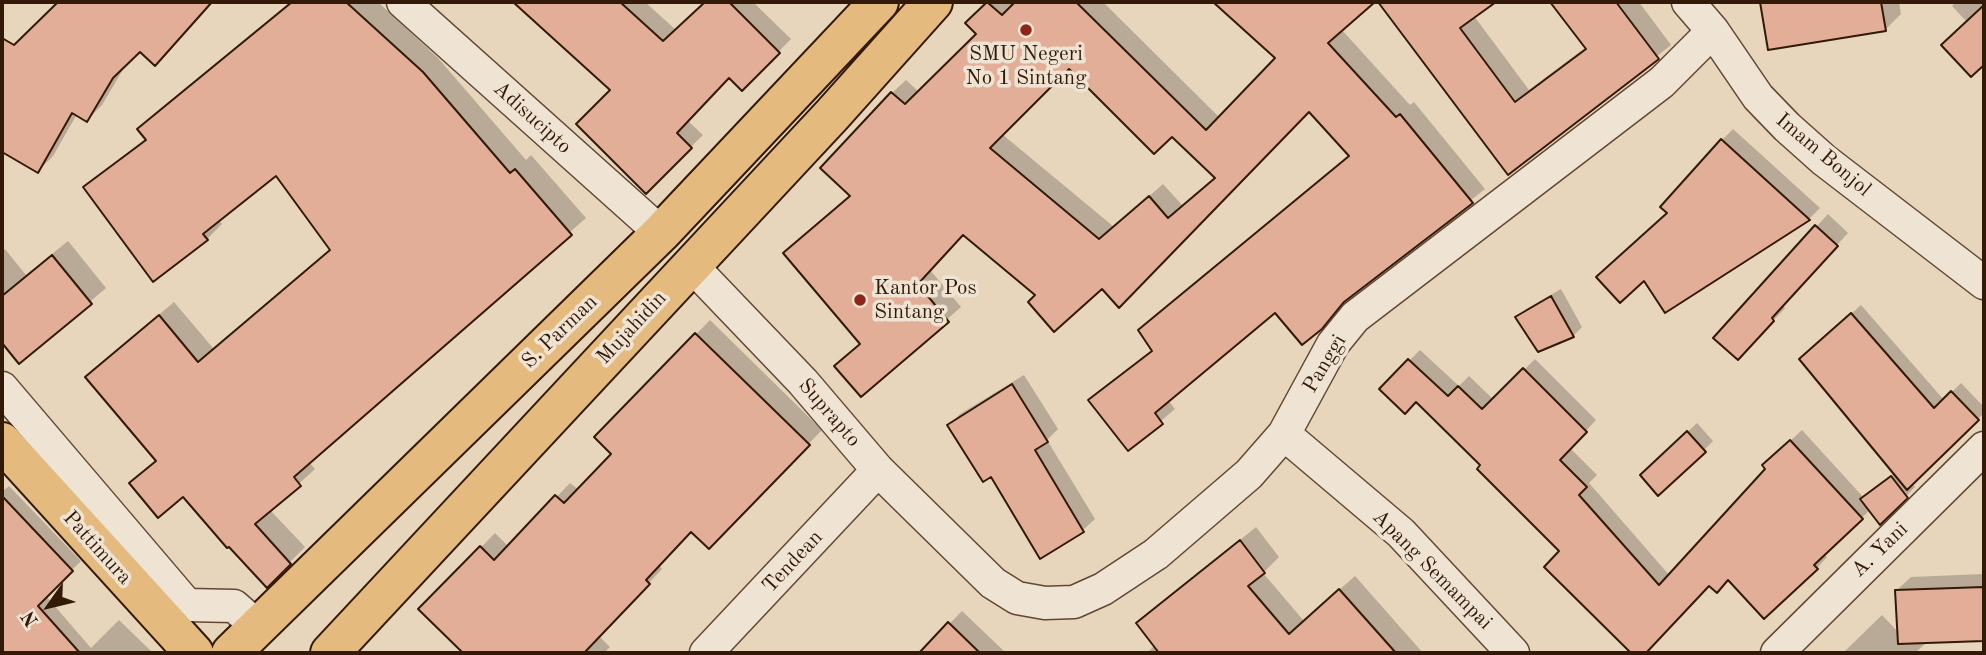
<!DOCTYPE html>
<style>
body{margin:0}
#map{position:relative;width:1986px;height:655px;overflow:hidden;background:#e7d5bc;font-family:"Old Standard TT",serif}
canvas{display:block}
.frame{position:absolute;inset:0;border:4px solid #331907;pointer-events:none}
.north{position:absolute;left:14px;top:571px;width:70px;height:70px;-webkit-text-stroke:5px #efe4d3;paint-order:stroke;rotate:236deg;font-size:19px;font-weight:700;line-height:28px;text-align:center;color:#331907}
.north::after{content:'';display:block;margin:auto;width:24px;height:32px;background:#331907;clip-path:polygon(50% 0,100% 100%,50% 72%,0 100%)}
</style>
<div id="map">
<canvas width="1986" height="655"></canvas>
<div class="frame"></div>
<div class="north">N</div>
</div>
<script>
const ctx = document.querySelector('canvas').getContext('2d');
ctx.lineJoin = 'round';
function fillPath(path, color) {
  ctx.fillStyle = color;
  ctx.fill(path, 'evenodd');
}
function toPath(rows) {
  const path = new Path2D();
  for (const r of rows) {
    path.moveTo(r[0], r[1]);
    for (let i = 2; i < r.length; i += 2) path.lineTo(r[i], r[i + 1]);
  }
  return path;
}
function strokePath(path, color, width, dash) {
  ctx.strokeStyle = color;
  ctx.lineWidth = width;
  ctx.lineCap = dash ? 'butt' : 'round';
  ctx.setLineDash(dash || []);
  ctx.stroke(path);
}
function write(font, color, halo, rows, align = 'center') {
  ctx.font = font + ' "Old Standard TT",serif';
  ctx.lineWidth = 7;
  ctx.setLineDash([]);
  ctx.textBaseline = 'middle';
  ctx.strokeStyle = halo;
  ctx.fillStyle = color;
  for (const [text, x, y, turn = 0] of rows) {
    ctx.save();
    ctx.translate(x, y);
    ctx.rotate((+turn || 0) * Math.PI / 180);
    ctx.textAlign = isNaN(turn) ? turn : align;
    if (halo) ctx.strokeText(text, 0, 0);
    ctx.fillText(text, 0, 0);
    ctx.restore();
  }
}
const shadow = toPath([
 [60,2,212,2,170,48,140,49,128,61,102,105,87,120,77,114,53,156,38,171,5,152,2,157,2,60],
 [290,2,378,2,438,58,526,160,531,155,586,218,309,462,315,469,270,510,305,547,267,585,184,494,131,483,157,460,102,363,174,302,213,348,331,249,276,173,219,220,222,224,207,239,85,187,146,138,139,129,154,114],
 [516,2,645,2,676,30,706,2,753,2,791,39,742,89,729,76,687,120,703,135,646,191,612,90],
 [989,2,1103,2,1220,118,1277,58,1217,2,1373,2,1341,29,1410,105,1414,102,1485,189,1349,296,1335,313,1276,311,1168,400,1175,409,1128,449,1091,400,1153,349,1140,330,1350,155,1309,110,1102,287,1037,295,963,234,930,270,961,307,861,395,850,352,862,343,785,253,851,195,892,93,906,80,919,92,979,34,968,23],
 [1069,67,1172,134,1217,177,1183,206,1163,184,1114,227,1002,134],
 [1380,2,1493,2,1474,16,1529,90,1586,47,1553,2,1639,2,1671,45,1508,173],
 [1762,2,1899,2,1901,14,1885,30,1769,48],
 [1956,2,1984,2,1984,62,1971,75,1967,22,1952,6],
 [1733,129,1820,208,1809,219,1722,140],
 [1828,214,1848,233,1782,305,1785,308,1750,346,1715,338],
 [68,241,106,288,19,362,2,341,2,252,5,249,26,275],
 [1561,289,1582,327,1573,336,1517,318,1526,309],
 [1861,305,1944,400,1961,383,1984,407,1984,413,1912,483,1915,487,1880,523,1870,510,1824,554,1827,557,1817,568,1729,578,1709,584,1644,653,1633,653,1546,567,1561,551,1482,465,1417,400,1381,389,1420,350,1459,386,1469,376,1494,400,1535,359,1596,420,1570,448,1597,475,1589,483,1670,576,1768,469,1775,455,1802,430,1864,498,1895,472,1811,350],
 [710,320,822,430,709,547,692,530,659,565,662,569,599,636,610,647,604,653,466,653,421,609,495,533,509,547,570,483,579,490,613,454,596,437],
 [1024,375,1058,429,1047,440,1095,519,1083,530,1040,556,991,475,949,425,960,414],
 [1697,423,1713,441,1704,450,1642,475],
 [9,486,81,561,46,596,91,648,119,620,153,653,2,653,2,487,4,490],
 [1256,527,1279,557,1263,573,1304,621,1355,576,1423,653,1147,653,1155,645,1138,623],
 [1984,574,1984,639,1928,641,1915,653,1843,653,1882,615,1899,633,1897,590,1911,577],
 [962,611,1006,653,921,653]
]);
const building = toPath([
 [58,2,212,2,155,66,140,52,113,78,87,122,72,113,38,173,2,152,2,38,14,45,58,2],
 [292,2,346,2,423,72,510,173,515,169,572,235,294,477,301,486,255,524,291,564,267,588,229,547,227,548,183,497,158,518,129,483,156,461,85,377,159,315,198,362,330,250,276,176,203,234,208,240,153,282,83,187,146,140,137,129,292,2],
 [513,2,620,2,663,41,705,2,729,2,780,53,742,91,729,78,677,133,692,148,646,194,576,124,610,90,513,2],
 [987,2,1002,15,1015,2,1076,2,1206,130,1275,58,1213,2,1375,2,1328,43,1396,117,1400,114,1473,203,1344,302,1322,329,1302,345,1275,313,1155,413,1163,424,1128,451,1088,400,1152,351,1138,330,1349,156,1309,112,1119,308,1102,289,1054,332,1028,302,1035,295,963,235,918,284,949,322,861,397,834,366,860,344,783,253,850,196,820,168,891,92,905,104,976,34,965,23,987,2],
 [1069,69,1154,154,1172,137,1215,178,1168,218,1149,196,1099,239,990,148,1069,69],
 [1378,2,1496,2,1460,28,1515,102,1586,49,1550,2,1616,2,1659,59,1508,175,1378,2],
 [1760,2,1881,2,1886,31,1768,50,1760,2],
 [1984,5,1984,65,1971,77,1941,45,1984,5],
 [1721,139,1810,220,1665,313,1644,281,1620,303,1596,277,1667,213,1660,207,1721,139],
 [1815,225,1838,246,1772,318,1774,321,1738,360,1713,338,1815,225],
 [52,255,92,304,19,364,2,343,2,296,52,255],
 [1551,296,1574,337,1538,352,1515,317,1551,296],
 [1851,313,1934,408,1951,391,1979,420,1907,490,1799,359,1851,313],
 [695,333,810,445,709,549,691,532,646,580,650,584,584,653,463,653,418,609,480,546,494,560,555,495,564,503,611,454,594,437,695,333],
 [1408,359,1448,396,1458,386,1482,409,1523,368,1587,432,1560,460,1587,487,1579,495,1659,585,1765,469,1762,465,1790,440,1863,519,1814,565,1818,569,1764,619,1728,580,1717,593,1709,586,1646,653,1631,653,1544,567,1559,551,1477,469,1480,465,1416,402,1405,414,1379,389,1408,359],
 [1012,384,1048,442,1035,450,1084,532,1040,559,991,477,983,482,947,425,1012,384],
 [1687,431,1706,452,1658,496,1640,475,1687,431],
 [1891,476,1908,498,1880,525,1860,499,1891,476],
 [2,496,73,571,38,606,80,653,2,653,2,496],
 [1240,540,1265,573,1248,586,1289,634,1339,589,1396,653,1159,653,1136,623,1240,540],
 [1984,587,1984,641,1898,644,1895,590,1984,587],
 [948,622,980,653,919,653,948,622]
]);
const minor = toPath([
 [403,2,661,233],
 [1688,2,1713,31,1758,97,1787,127,1824,160,1984,283],
 [691,265,803,382,878,470,993,583,1017,598,1045,603,1074,602,1103,589,1156,554,1249,474,1284,434,1333,344,1355,317,1662,82,1713,31],
 [2,388,187,605,234,606,257,626],
 [1284,434,1401,533,1513,653],
 [706,653,878,470],
 [1777,653,1984,448]
]);
const major = toPath([
 [2,442,194,653],
 [231,653,661,233,879,2],
 [330,653,832,115,933,2]
]);
const markers = [
 [1026,30,7,"#8f2418"],
 [860,300,7,"#8f2418"]
];
const poiNames = [
 ["SMU Negeri",1026,54],
 ["No 1 Sintang",1026,78],
 ["Kantor Pos",874,288,"left"],
 ["Sintang",874,312,"left"]
];
const streetNames = [
 ["Adisucipto",532,118,42],
 ["Imam Bonjol",1823,155,40],
 ["Mujahidin",632,328,-47],
 ["S. Parman",560,332,-44],
 ["Panggi",1325,364,-59],
 ["Suprapto",829,413,49],
 ["Pattimura",97,548,48],
 ["A. Yani",1880,550,-44],
 ["Tendean",793,562,-47],
 ["Apang Semampai",1432,570,45]
];
fillPath(shadow, '#0003');
fillPath(building, '#e2ae98');
strokePath(building, '#331907', 2);
strokePath(minor, '#604834', 35);
strokePath(major, '#331907', 42);
strokePath(minor, '#efe4d3', 32);
strokePath(major, '#e4ba7e', 38);
for (const [x, y, r, color] of markers) {
  const dot = new Path2D();
  dot.arc(x, y, r, 0, 2 * Math.PI);
  ctx.fillStyle = color;
  ctx.fill(dot);
  strokePath(dot, '#efe4d3', 2.5);
}
write('21px', '#331907', '#efe4d3', poiNames);
write('21px', '#331907', '#efe4d3', streetNames);
</script>
